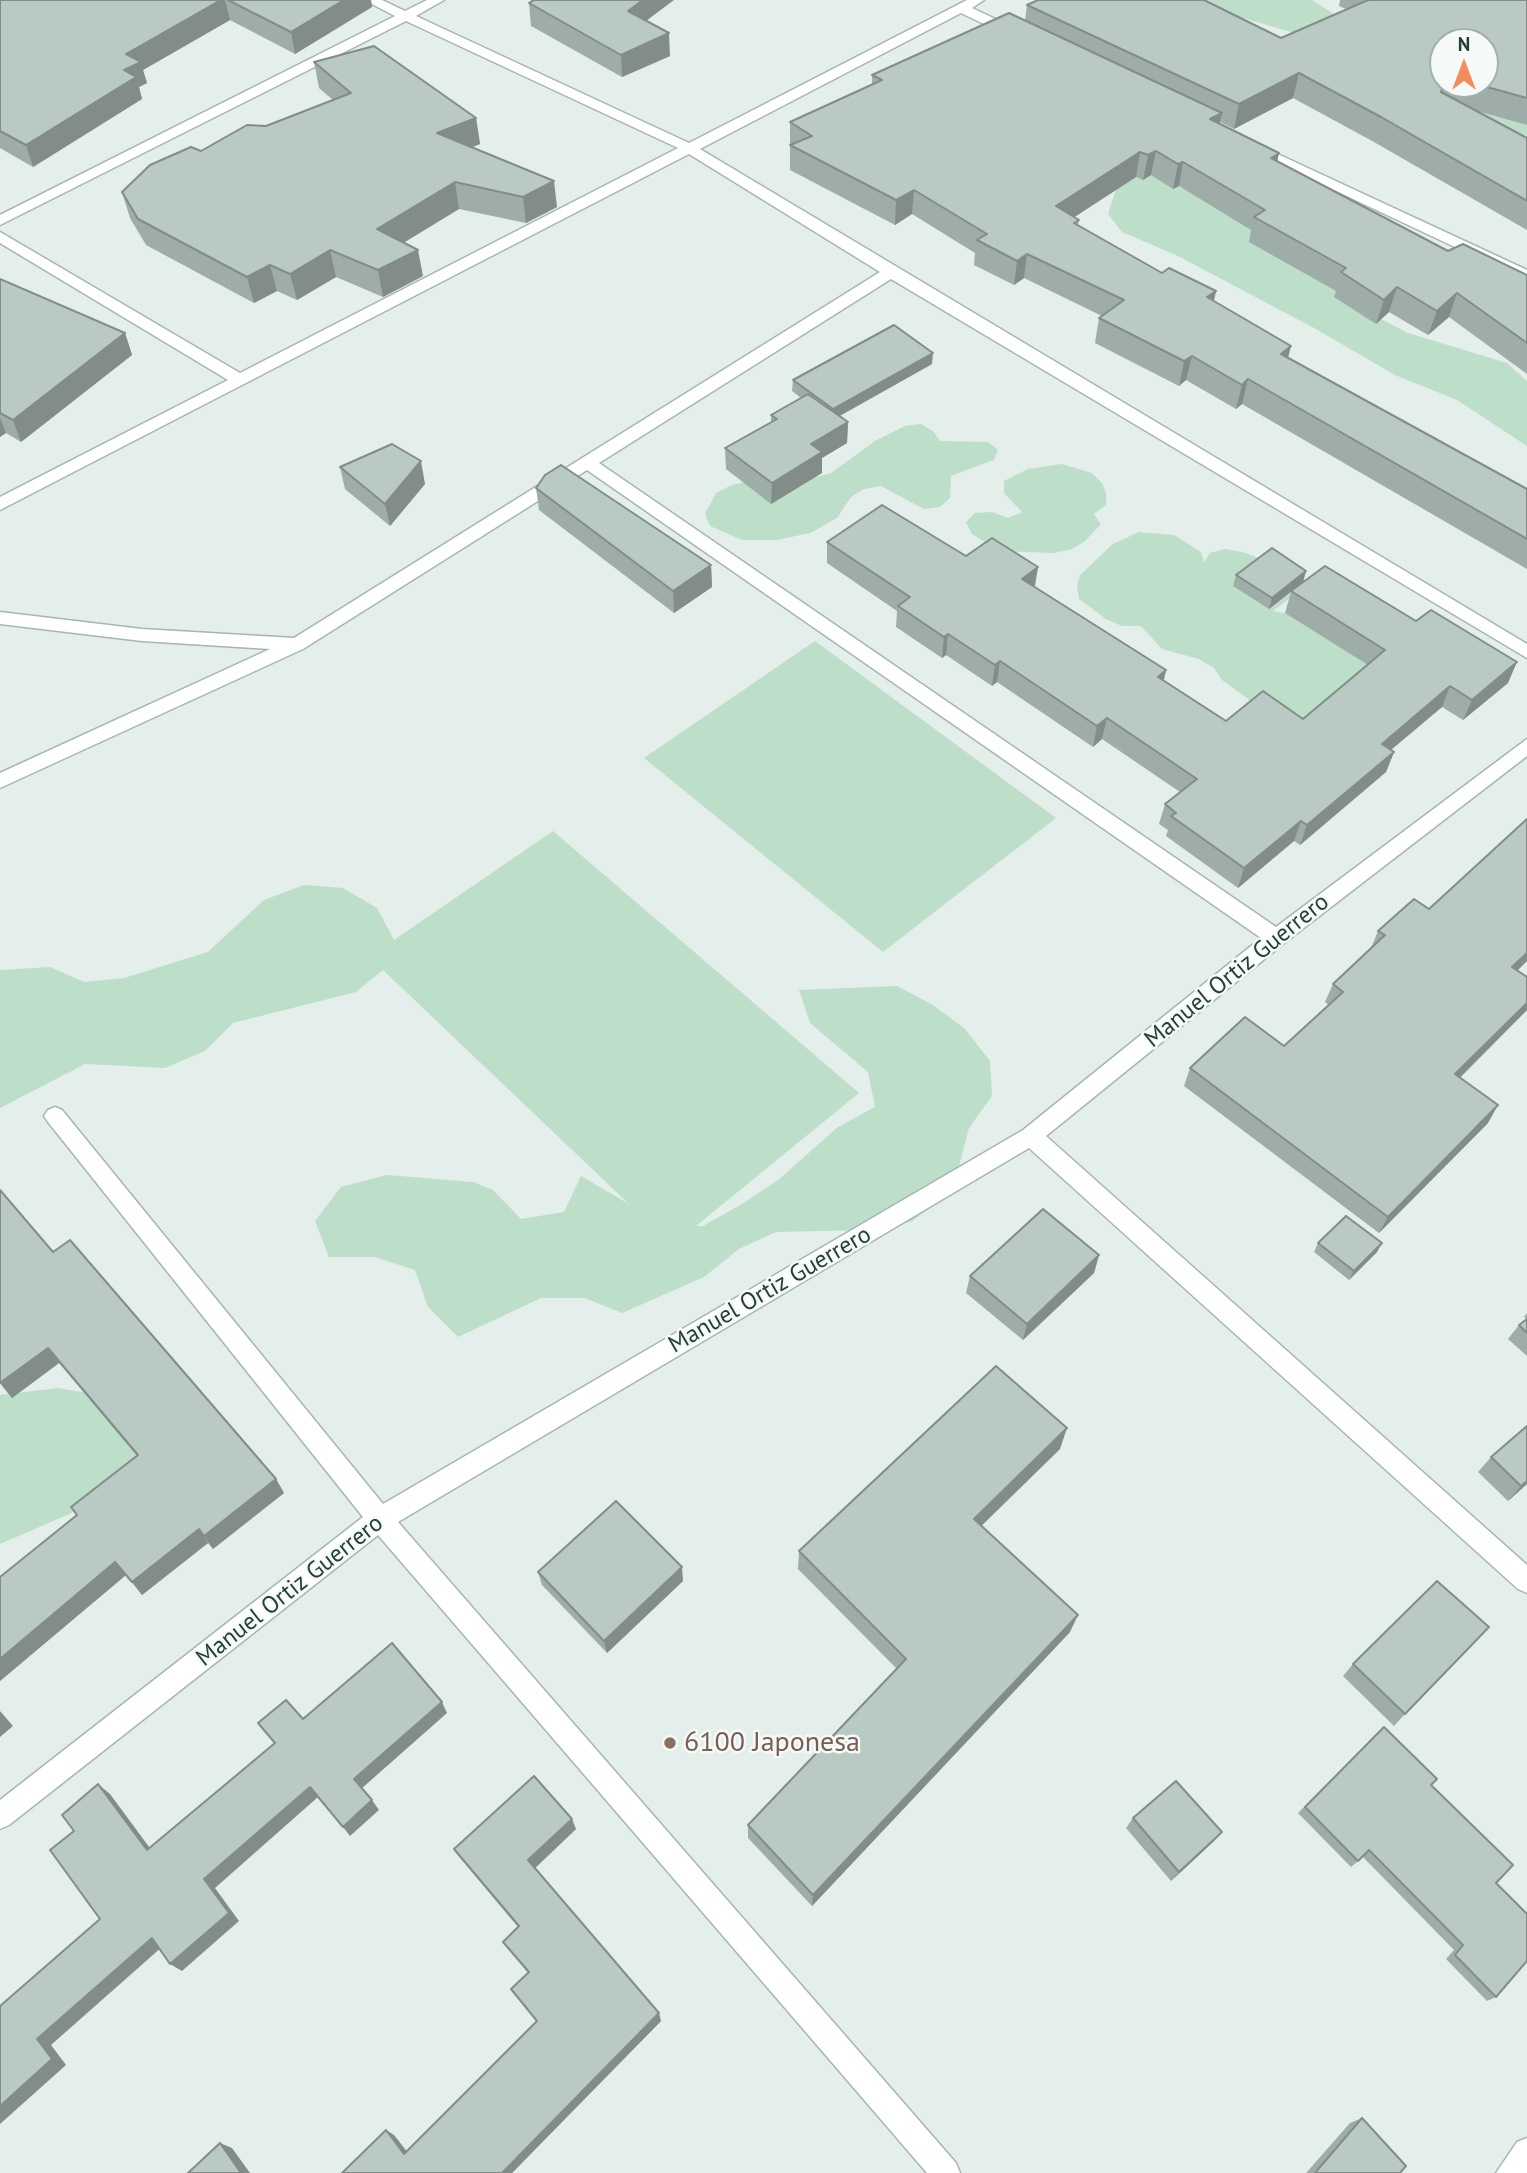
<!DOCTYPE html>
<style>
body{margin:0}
#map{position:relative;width:1527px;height:2173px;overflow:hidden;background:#e4eeea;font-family:"PT Sans",sans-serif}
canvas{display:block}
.north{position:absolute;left:1429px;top:28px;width:70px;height:70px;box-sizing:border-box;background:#f5faf8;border:2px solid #a1b0ac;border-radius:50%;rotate:0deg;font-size:19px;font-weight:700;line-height:28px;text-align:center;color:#23403b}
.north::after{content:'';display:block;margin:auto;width:24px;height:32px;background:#f48d5c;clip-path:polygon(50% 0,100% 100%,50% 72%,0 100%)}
</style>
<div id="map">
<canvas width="1527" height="2173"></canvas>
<div class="north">N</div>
</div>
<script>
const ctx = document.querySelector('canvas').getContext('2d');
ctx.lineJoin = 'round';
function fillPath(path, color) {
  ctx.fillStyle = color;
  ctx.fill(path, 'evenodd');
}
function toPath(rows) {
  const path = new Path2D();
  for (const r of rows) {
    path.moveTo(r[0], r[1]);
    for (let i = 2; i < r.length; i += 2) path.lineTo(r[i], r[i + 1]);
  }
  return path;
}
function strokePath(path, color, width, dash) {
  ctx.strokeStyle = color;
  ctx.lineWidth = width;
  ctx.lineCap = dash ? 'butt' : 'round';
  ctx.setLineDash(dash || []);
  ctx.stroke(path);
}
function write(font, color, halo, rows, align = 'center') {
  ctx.font = font + ' "PT Sans",sans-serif';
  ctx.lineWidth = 5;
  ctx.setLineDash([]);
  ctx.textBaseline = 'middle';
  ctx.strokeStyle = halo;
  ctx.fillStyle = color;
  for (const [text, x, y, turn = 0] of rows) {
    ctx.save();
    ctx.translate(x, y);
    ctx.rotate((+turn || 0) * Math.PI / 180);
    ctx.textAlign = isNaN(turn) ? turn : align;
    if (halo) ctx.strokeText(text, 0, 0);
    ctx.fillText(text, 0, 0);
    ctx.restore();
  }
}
const green = toPath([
 [1168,0,1312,0,1443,84,1485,84,1527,95,1527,136,1445,109,1291,32,1191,3],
 [1108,150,1364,281,1381,319,1408,333,1507,363,1527,381,1527,446,1457,400,1395,375,1314,328,1176,255,1122,232,1108,214,1119,180],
 [921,424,934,432,940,441,988,442,998,450,994,460,951,476,950,498,940,507,924,509,881,486,864,489,851,497,837,518,810,533,777,540,742,540,710,526,705,514,716,493,732,485,765,478,816,477,831,473,875,441,905,426],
 [1062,464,1092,473,1102,483,1106,493,1106,505,1094,514,1101,524,1084,542,1070,550,1053,553,999,551,972,534,966,522,975,513,992,512,1008,518,1022,512,1004,493,1004,481,1028,469],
 [1139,532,1174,535,1201,552,1204,563,1210,553,1225,549,1243,552,1291,571,1294,595,1273,611,1307,617,1375,662,1303,723,1251,701,1222,680,1214,668,1199,659,1162,649,1141,626,1122,626,1106,619,1079,599,1077,586,1080,575,1113,544],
 [815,641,1056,818,883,952,644,758],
 [553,831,859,1093,696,1226,703,1226,742,1204,778,1180,838,1127,875,1107,868,1072,810,1023,799,990,897,986,933,1005,965,1029,990,1061,992,1096,969,1128,959,1166,942,1199,911,1222,868,1230,776,1232,739,1249,704,1277,622,1313,585,1298,541,1298,458,1337,428,1307,415,1270,375,1257,329,1257,315,1221,341,1187,387,1175,473,1182,493,1190,521,1219,564,1212,581,1176,629,1204,383,970,356,992,233,1023,205,1051,165,1068,85,1064,0,1108,0,970,50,967,84,982,124,978,208,952,264,900,304,885,343,888,377,908,394,940],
 [58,1388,106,1396,138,1418,137,1463,102,1500,0,1544,0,1395]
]);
const lane = toPath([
 [1527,2138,1527,2173,1496,2173,1517,2142,1527,2138]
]);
const street = toPath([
 [364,0,382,0,405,11,427,0,444,0,416,16,689,143,967,0,984,0,972,8,1021,31,1021,37,1011,37,961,13,700,149,1527,644,1527,658,891,279,599,463,1276,927,1527,739,1527,756,1283,944,1046,1136,1527,1565,1527,1593,1518,1589,1029,1148,398,1522,956,2163,960,2173,927,2173,378,1535,9,1825,0,1829,0,1800,363,1517,48,1122,44,1116,48,1110,55,1107,62,1110,383,1504,1023,1130,1261,938,587,470,303,649,0,788,0,773,270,649,142,641,0,624,0,612,142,629,294,638,880,272,689,154,0,510,0,497,228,380,0,243,0,232,240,373,678,148,406,21,0,225,0,215,395,16,364,0],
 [1254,143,1527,270,1527,281,1249,150,1247,147,1254,143]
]);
const wall = toPath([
 [0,0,371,0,372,7,295,54,230,20,143,70,147,83,139,87,142,99,33,167,0,148],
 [1340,0,1527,0,1527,125,1477,111,1527,138,1527,230,1374,142,1293,98,1234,129,1220,122,1220,124,1279,153,1277,162,1448,251,1527,275,1527,374,1449,317,1428,335,1389,312,1376,324,1334,297,1336,291,1249,242,1251,230,1179,186,1173,189,1151,175,1143,180,1136,177,1074,217,1079,220,1078,226,1162,273,1216,291,1214,301,1288,358,1527,489,1527,569,1242,404,1236,409,1186,380,1179,386,1095,343,1099,318,1102,316,1024,278,1014,285,974,265,975,253,912,214,895,225,790,170,790,122,872,85,872,75,1025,21,1027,5,1281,38,1346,9,1339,6],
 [1443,42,1485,84,1443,84],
 [529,3,647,21,670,56,622,77,531,26],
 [314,62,476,118,480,144,472,147,557,207,526,223,459,209,404,242,423,276,383,297,336,277,297,300,277,291,254,303,146,245,130,218,122,192,201,151,333,100,319,88],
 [0,279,125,333,132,355,21,442,6,433,0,437],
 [932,364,840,416,848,422,847,443,822,458,822,473,771,504,726,469,725,448,771,422,771,415,801,398,792,391,793,380],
 [340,467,425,484,390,526,345,489],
 [536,488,711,565,712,587,674,613,539,510],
 [827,542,966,556,1038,567,1035,587,1166,670,1164,680,1226,721,1303,719,1368,665,1285,613,1291,592,1269,609,1233,586,1236,575,1306,571,1303,582,1508,683,1463,720,1442,707,1391,750,1394,752,1386,772,1300,845,1294,841,1238,888,1166,836,1168,830,1159,824,1165,804,1180,792,1102,739,1093,747,997,682,992,686,946,655,942,658,896,627,897,611,827,563],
 [1429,909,1527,961,1518,970,1527,1010,1460,1078,1488,1123,1379,1233,1184,1086,1190,1068,1284,1046,1329,1005,1325,1002,1333,984,1371,948,1378,931],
 [1318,1243,1377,1252,1349,1280,1314,1252],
 [53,1252,276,1479,284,1493,213,1549,208,1543,142,1595,126,1575,0,1681,0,1577,77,1515,137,1456,59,1363,12,1398,0,1383],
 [1099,1255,1094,1273,1023,1340,966,1293,970,1276],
 [1527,1313,1527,1356,1508,1339,1519,1325,1526,1319,1524,1317],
 [1527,1426,1527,1484,1508,1501,1478,1472,1491,1457],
 [1060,1449,981,1526,1070,1632,812,1906,748,1838,748,1825,897,1669,798,1569,799,1551],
 [538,1572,683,1581,607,1653,542,1585],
 [1353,1664,1405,1714,1394,1726,1343,1676],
 [1384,1727,1431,1785,1496,1883,1496,1997,1487,2001,1446,1959,1454,1950,1363,1857,1351,1867,1298,1813],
 [1133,1818,1222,1832,1213,1842,1171,1881,1126,1828],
 [576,1829,535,1868,661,2021,512,2173,342,2173,394,2135,406,2151,537,2021,511,1989,528,1973,509,1950,503,1942,518,1927,461,1859,454,1849],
 [1362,2118,1400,2173,1306,2173,1350,2123]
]);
const shadedWall = toPath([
 [221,0,225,0,230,20,143,70,147,83,139,87,142,99,33,167,26,145,124,70,126,54],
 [344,0,371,0,372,7,295,54,291,32],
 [643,0,674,0,630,33,628,11],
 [669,33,670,56,622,77,621,55],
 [1299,73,1293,98,1234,129,1239,104],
 [1222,113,1217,137,1210,119],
 [476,118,480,144,440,160,437,133],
 [1156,151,1151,175,1143,180,1148,155],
 [1140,152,1136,177,1053,231,1056,206],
 [1279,153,1273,178,1271,158],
 [1183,162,1179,186,1173,189,1178,164],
 [554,181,557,207,526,223,523,197],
 [455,182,459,209,382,256,377,229],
 [914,190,912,214,895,225,896,200],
 [330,250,336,277,297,300,290,274],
 [418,250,423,276,383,297,378,270],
 [1027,254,1024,278,1014,285,1017,261],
 [270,265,277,291,254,303,247,277],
 [1397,287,1389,312,1376,324,1384,300],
 [1216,291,1210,316,1207,297],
 [1457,293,1449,317,1428,335,1437,311],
 [125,333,132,355,21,442,13,420],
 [1291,346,1285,370,1281,354],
 [933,353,932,364,832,420,833,409],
 [1192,356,1186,380,1179,386,1184,361],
 [1248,379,1242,404,1236,409,1242,385],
 [0,418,6,433,0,437],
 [848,422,847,443,822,458,822,473,771,504,772,483,811,444],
 [421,461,425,484,390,526,385,504],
 [711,565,712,587,674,613,673,591],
 [1038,567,1034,588,1022,579],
 [1306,571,1303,582,1269,609,1272,598],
 [948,634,946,655,942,658,944,637],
 [1000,661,997,682,992,686,995,665],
 [1517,662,1508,683,1463,720,1472,700],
 [1166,670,1161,691,1158,677],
 [1450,686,1442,707,1374,764,1382,744],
 [1107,718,1102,739,1093,747,1097,726],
 [1394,752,1386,772,1300,845,1307,825],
 [1301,821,1294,841,1238,888,1244,868],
 [1527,953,1527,961,1502,985,1512,967],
 [1527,1003,1527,1010,1445,1092,1455,1074],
 [1498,1105,1488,1123,1379,1233,1388,1217],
 [1382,1243,1377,1252,1349,1280,1354,1271],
 [1099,1255,1094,1273,1023,1340,1027,1324],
 [48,1348,59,1363,12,1398,0,1383],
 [1067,1428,1060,1449,969,1538,974,1519],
 [276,1479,284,1493,213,1549,204,1536],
 [1527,1481,1527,1484,1508,1501,1521,1486],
 [199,1529,208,1543,142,1595,132,1582],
 [115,1562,126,1575,0,1681,0,1659],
 [682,1567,683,1581,607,1653,604,1641],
 [1078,1615,1070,1632,812,1906,813,1895],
 [442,1702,447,1713,361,1789,354,1779],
 [0,1711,13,1726,0,1737],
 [98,1784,110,1794,158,1859,147,1850],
 [310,1787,318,1797,215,1888,239,1921,182,1971,170,1964,204,1879],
 [372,1800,379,1810,350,1836,343,1827],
 [572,1819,576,1829,533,1870,528,1860],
 [1222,1832,1213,1842,1171,1881,1179,1872],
 [152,1938,163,1946,51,2045,66,2065,0,2124,0,2106,37,2039],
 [659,2013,661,2021,512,2173,502,2173],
 [386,2130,394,2135,412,2158,404,2154],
 [220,2143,232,2148,250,2173,241,2173]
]);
const building = toPath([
 [0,0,221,0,126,54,141,62,124,70,136,77,26,145,0,131,0,0],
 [228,0,344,0,291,32,228,0],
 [534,0,643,0,628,11,669,33,621,55,529,3,534,0],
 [1038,0,1204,0,1281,38,1368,0,1527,0,1527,98,1476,84,1485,84,1485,42,1443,42,1443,84,1444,84,1441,92,1527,138,1527,201,1381,117,1299,73,1239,104,1027,5,1038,0],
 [1009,13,1222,113,1210,119,1279,153,1271,158,1448,251,1463,244,1527,275,1527,343,1457,293,1437,311,1397,287,1384,300,1341,272,1346,268,1254,217,1265,210,1183,162,1178,164,1156,151,1148,155,1140,152,1056,206,1079,220,1074,223,1162,273,1169,268,1216,291,1207,297,1291,346,1281,354,1527,489,1527,539,1248,379,1242,385,1192,356,1184,361,1099,318,1124,300,1027,254,1017,261,977,240,987,234,914,190,896,200,790,145,812,136,790,122,882,80,872,75,1009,13],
 [374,46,476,118,437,133,554,181,523,197,455,182,377,229,418,250,378,270,330,250,290,274,270,265,247,277,138,219,122,192,150,165,191,147,201,151,247,125,266,126,351,93,314,62,374,46],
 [0,279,125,333,13,420,0,413,0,279],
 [894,325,933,353,833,409,793,380,894,325],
 [808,394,848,422,811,444,822,452,772,483,725,448,777,419,771,415,808,394],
 [392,444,421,461,385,504,340,467,392,444],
 [561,465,711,565,673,591,536,488,545,475,561,465],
 [882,505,966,556,992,538,1038,567,1022,579,1166,670,1158,677,1226,721,1263,691,1303,719,1385,650,1291,591,1325,566,1416,621,1431,610,1517,662,1472,700,1450,686,1382,744,1394,752,1307,825,1301,821,1244,868,1171,816,1176,813,1165,804,1197,779,1107,718,1097,726,1000,661,995,665,948,634,944,637,898,606,910,597,827,542,882,505],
 [1272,548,1306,571,1272,598,1236,575,1272,548],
 [1527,819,1527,953,1512,967,1527,977,1527,1003,1455,1074,1498,1105,1388,1217,1190,1068,1245,1017,1284,1046,1343,992,1333,984,1385,935,1378,931,1414,899,1429,909,1527,819],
 [0,1190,53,1252,70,1240,276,1479,204,1536,199,1529,132,1582,115,1562,0,1659,0,1577,77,1515,71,1507,138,1455,48,1348,0,1383,0,1190],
 [1043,1209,1099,1255,1027,1324,970,1276,1043,1209],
 [1346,1216,1382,1243,1354,1271,1318,1243,1346,1216],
 [1527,1319,1527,1333,1519,1325,1527,1319],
 [996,1366,1067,1428,974,1519,1078,1615,813,1895,748,1825,906,1659,799,1551,996,1366],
 [1527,1426,1527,1481,1521,1486,1491,1457,1527,1426],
 [616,1501,682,1567,604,1641,538,1572,616,1501],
 [1437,1581,1489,1627,1405,1714,1353,1664,1437,1581],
 [392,1643,442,1702,354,1779,372,1800,343,1827,310,1787,204,1879,229,1913,170,1964,152,1938,37,2039,52,2059,0,2106,0,2006,100,1919,50,1850,74,1831,62,1815,98,1784,147,1850,275,1743,258,1723,286,1700,303,1719,392,1643],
 [1384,1727,1437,1779,1431,1785,1513,1865,1496,1883,1527,1914,1527,1961,1496,1997,1455,1955,1463,1945,1369,1850,1358,1861,1305,1807,1384,1727],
 [534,1776,572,1819,528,1860,659,2013,502,2173,342,2173,386,2130,404,2154,537,2021,511,1989,529,1972,503,1942,519,1926,454,1849,534,1776],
 [1176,1781,1222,1832,1179,1872,1133,1818,1176,1781],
 [1362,2118,1406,2166,1400,2173,1315,2173,1362,2118],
 [220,2143,241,2173,188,2173,220,2143]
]);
const markers = [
 [670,1743,7,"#8d6e63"]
];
const streetNames = [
 ["Manuel Ortiz Guerrero",1237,971,-39],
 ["Manuel Ortiz Guerrero",770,1290,-30],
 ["Manuel Ortiz Guerrero",290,1591,-38]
];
const nearEducationnames = [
 ["6100 Japonesa",684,1743]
];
fillPath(green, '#bddfc9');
strokePath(lane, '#a6b6b2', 3);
strokePath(street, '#a6b6b2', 3);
fillPath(lane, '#fff');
fillPath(street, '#fff');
fillPath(wall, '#9fada9');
fillPath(shadedWall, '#828d89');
fillPath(building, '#b9c9c4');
strokePath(building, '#828d89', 2);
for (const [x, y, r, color] of markers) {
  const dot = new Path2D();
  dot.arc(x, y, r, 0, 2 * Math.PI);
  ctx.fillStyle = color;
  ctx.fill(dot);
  strokePath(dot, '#f5faf8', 2.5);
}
write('24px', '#23403b', '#f5faf8', streetNames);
write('28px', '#785e54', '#f5faf8', nearEducationnames, 'left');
</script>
